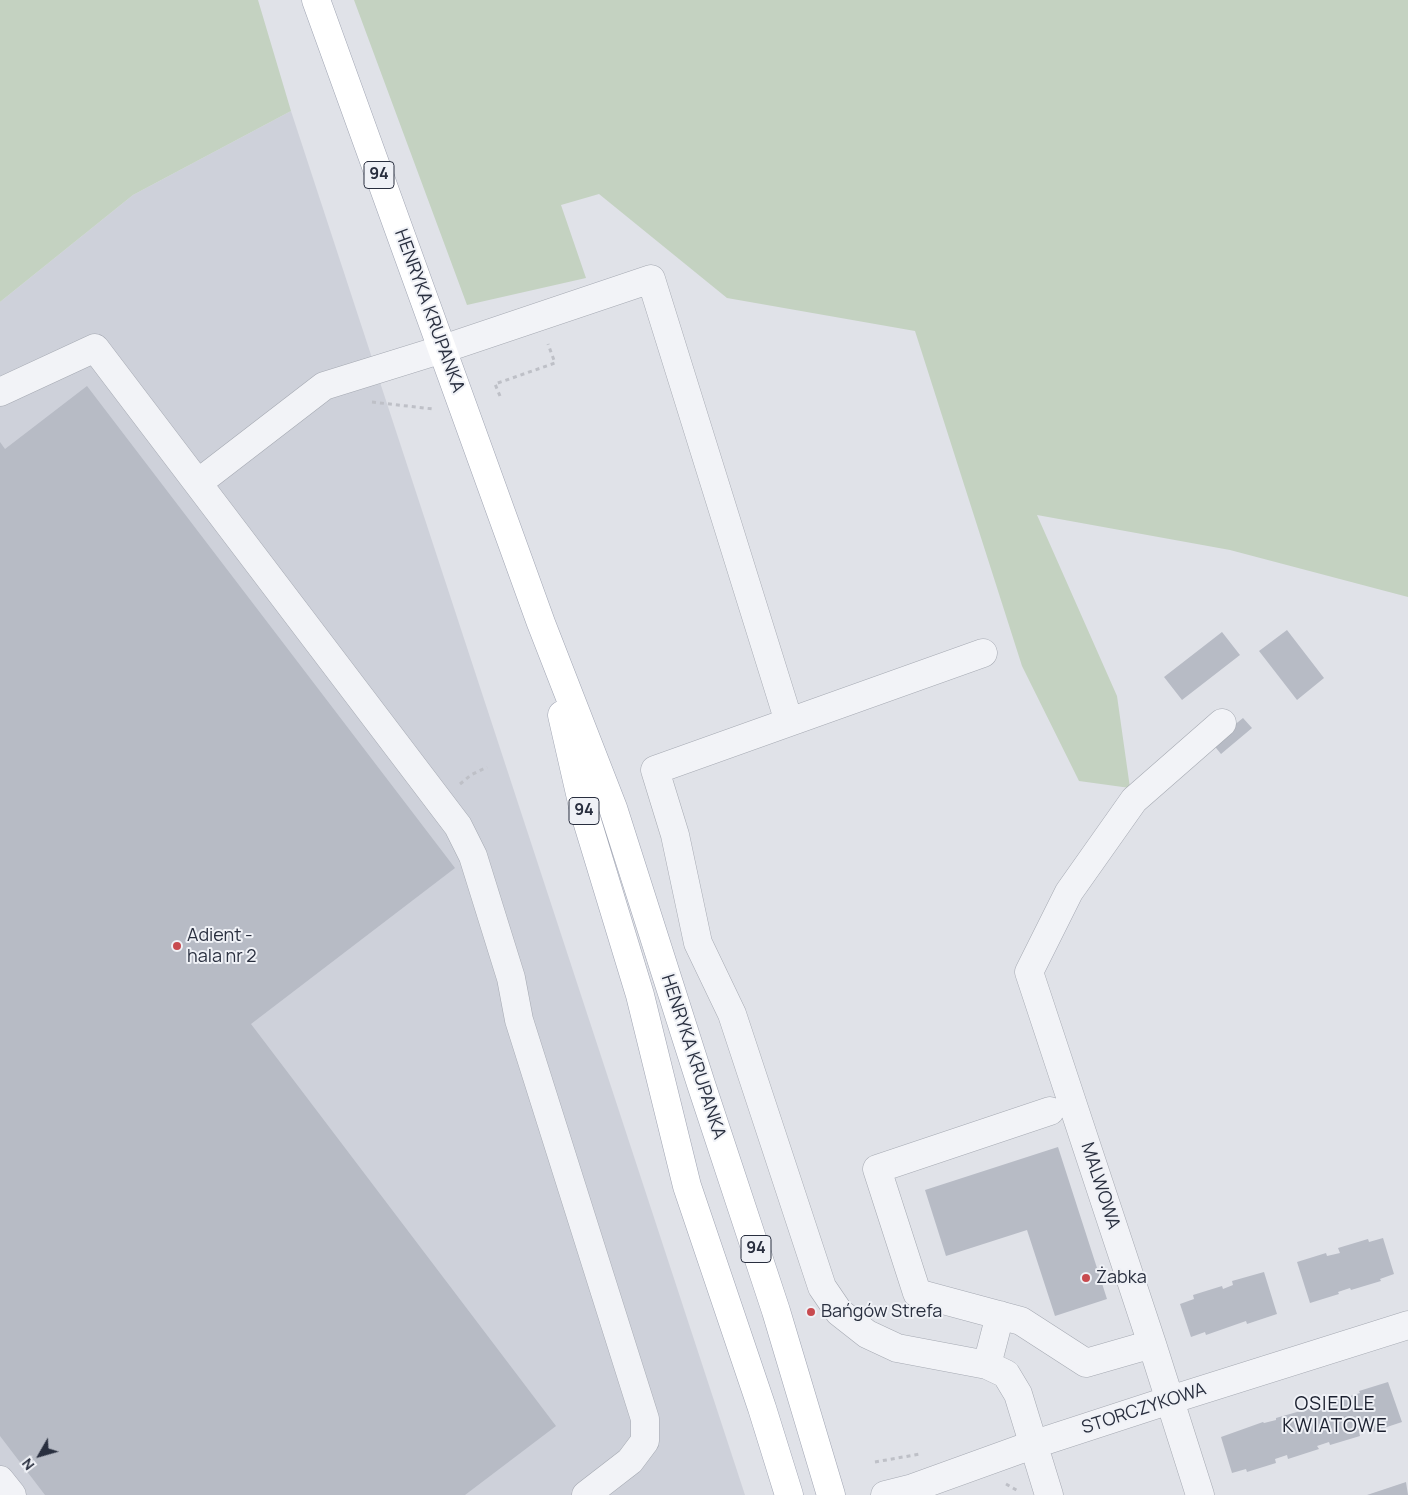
<!DOCTYPE html>
<meta charset="utf-8">
<style>
body{margin:0}
#map{position:relative;width:1408px;height:1495px;overflow:hidden;background:#e0e2e8;font-family:Manrope,sans-serif}
canvas{display:block}
.north{position:absolute;left:15px;top:1430px;width:50px;height:50px;-webkit-text-stroke:4px #eff1f6;paint-order:stroke;rotate:232deg;font-size:14px;font-weight:700;line-height:20px;text-align:center;color:#292f3f}
.north::after{content:'';display:block;margin:auto;width:18px;height:22px;background:#292f3f;clip-path:polygon(50% 0,100% 100%,50% 72%,0 100%)}
</style>
<div id="map">
<canvas width="1408" height="1495"></canvas>
<div class="north">N</div>
</div>
<script>
const ctx = document.querySelector('canvas').getContext('2d');
ctx.lineJoin = 'round';
function fillPath(path, color) {
  ctx.fillStyle = color;
  ctx.fill(path, 'evenodd');
}
function toPath(rows) {
  const path = new Path2D();
  for (const r of rows) {
    path.moveTo(r[0], r[1]);
    for (let i = 2; i < r.length; i += 2) path.lineTo(r[i], r[i + 1]);
  }
  return path;
}
function strokePath(path, color, width, dash) {
  ctx.strokeStyle = color;
  ctx.lineWidth = width;
  ctx.lineCap = dash ? 'butt' : 'round';
  ctx.setLineDash(dash || []);
  ctx.stroke(path);
}
function write(font, color, halo, rows, align = 'center') {
  ctx.font = font + ' Manrope,sans-serif';
  ctx.lineWidth = 4;
  ctx.setLineDash([]);
  ctx.textBaseline = 'middle';
  ctx.strokeStyle = halo;
  ctx.fillStyle = color;
  for (const [text, x, y, turn = 0] of rows) {
    ctx.save();
    ctx.translate(x, y);
    ctx.rotate((+turn || 0) * Math.PI / 180);
    ctx.textAlign = isNaN(turn) ? turn : align;
    if (halo) ctx.strokeText(text, 0, 0);
    ctx.fillText(text, 0, 0);
    ctx.restore();
  }
}
const built = toPath([
 [291,111,745,1495,0,1495,0,302,133,195]
]);
const green = toPath([
 [0,0,258,0,291,111,133,195,0,302],
 [354,0,1408,0,1408,597,1230,550,1037,515,1117,696,1130,788,1079,781,1022,666,915,331,727,298,599,194,561,205,586,278,467,305]
]);
const building = toPath([
 [87,386,455,868,251,1024,556,1426,465,1495,45,1495,0,1436,0,442,5,449],
 [1287,630,1324,678,1297,700,1259,651],
 [1222,632,1240,655,1182,700,1164,677],
 [1243,718,1252,728,1221,754,1212,743],
 [1058,1147,1107,1299,1055,1316,1027,1230,946,1256,925,1190],
 [1383,1238,1394,1274,1380,1279,1381,1281,1351,1290,1350,1288,1338,1292,1339,1294,1310,1303,1297,1262,1326,1253,1327,1256,1340,1253,1338,1248,1368,1239,1369,1242],
 [1264,1272,1277,1314,1247,1324,1246,1321,1206,1335,1205,1332,1191,1337,1180,1304,1194,1299,1193,1295,1222,1286,1223,1289,1233,1285,1232,1281],
 [1388,1382,1402,1422,1372,1432,1371,1428,1359,1432,1360,1436,1330,1445,1329,1442,1317,1446,1319,1449,1288,1459,1287,1455,1275,1459,1276,1463,1247,1472,1246,1469,1232,1473,1221,1437,1263,1422,1264,1423,1276,1420,1276,1418,1318,1406,1317,1405,1347,1395,1347,1397,1360,1393,1359,1391],
 [1406,1482,1408,1495,1367,1495]
]);
const path = toPath([
 [500,396,495,384,555,363,548,344],
 [372,402,433,409],
 [460,784,471,775,487,767],
 [875,1462,920,1454],
 [1006,1484,1018,1491]
]);
const minor = toPath([
 [0,392,95,348,458,826,473,856,511,978,519,1020,645,1419,645,1441,630,1461,586,1495],
 [198,483,324,386,443,349,651,279,789,722],
 [983,653,655,770,675,835,698,943,732,1014,822,1287,839,1312,867,1334,897,1348,987,1365,1006,1374,1018,1394,1049,1495],
 [1050,1111,877,1169,917,1293,1021,1321,1086,1363,1152,1344],
 [987,1365,1000,1315],
 [0,1480,12,1495],
 [885,1495,913,1488,1032,1445,1170,1400,1408,1325],
 [1200,1495,1152,1344,1029,972,1069,892,1134,800,1222,723]
]);
const major = toPath([
 [316,0,541,623,613,808,701,1084,776,1311,831,1495],
 [562,715,584,811,640,995,687,1186,762,1408,789,1495]
]);
const markers = [
 [177,946,5,"#c84a4f"],
 [1086,1278,5,"#c84a4f"],
 [811,1312,5,"#c84a4f"]
];
const shields = [
 [379,175,30],
 [584,811,30],
 [756,1249,30]
];
const shieldNames = [
 ["94",379,175],
 ["94",584,811],
 ["94",756,1249]
];
const streetNames = [
 ["HENRYKA KRUPANKA",429,311,70],
 ["HENRYKA KRUPANKA",693,1057,72],
 ["MALWOWA",1100,1186,72],
 ["STORCZYKOWA",1144,1409,-18]
];
const poiNames = [
 ["Adient -",187,936],
 ["hala nr 2",187,957],
 ["Żabka",1096,1278],
 ["Bańgów Strefa",821,1312]
];
const neighbourhoodNames = [
 ["OSIEDLE",1335,1405],
 ["KWIATOWE",1335,1427]
];
fillPath(built, '#ced1da');
fillPath(green, '#c4d2c1');
fillPath(building, '#b7bbc5');
strokePath(minor, '#a5a9b2', 29);
strokePath(major, '#a0a5b3', 29);
strokePath(path, '#bec0c7', 3, [4, 4]);
strokePath(minor, '#f2f3f7', 28);
strokePath(major, '#fff', 28);
for (const [x, y, r, color] of markers) {
  const dot = new Path2D();
  dot.arc(x, y, r, 0, 2 * Math.PI);
  ctx.fillStyle = color;
  ctx.fill(dot);
  strokePath(dot, '#eff1f6', 2);
}
for (const [x, y, w] of shields) {
  const box = new Path2D();
  box.roundRect(x - w / 2, y - 13.5, w, 27, 4);
  ctx.fillStyle = '#eff1f6';
  ctx.fill(box);
  strokePath(box, '#292f3f', 1);
}
write('bold 16px', '#292f3f', null, shieldNames);
write('18px', '#292f3f', '#eff1f6', streetNames);
write('18px', '#292f3f', '#eff1f6', poiNames, 'left');
ctx.letterSpacing = '1px';
write('19px', '#1b202f', '#eff1f6', neighbourhoodNames);
ctx.letterSpacing = '0px';
</script>
